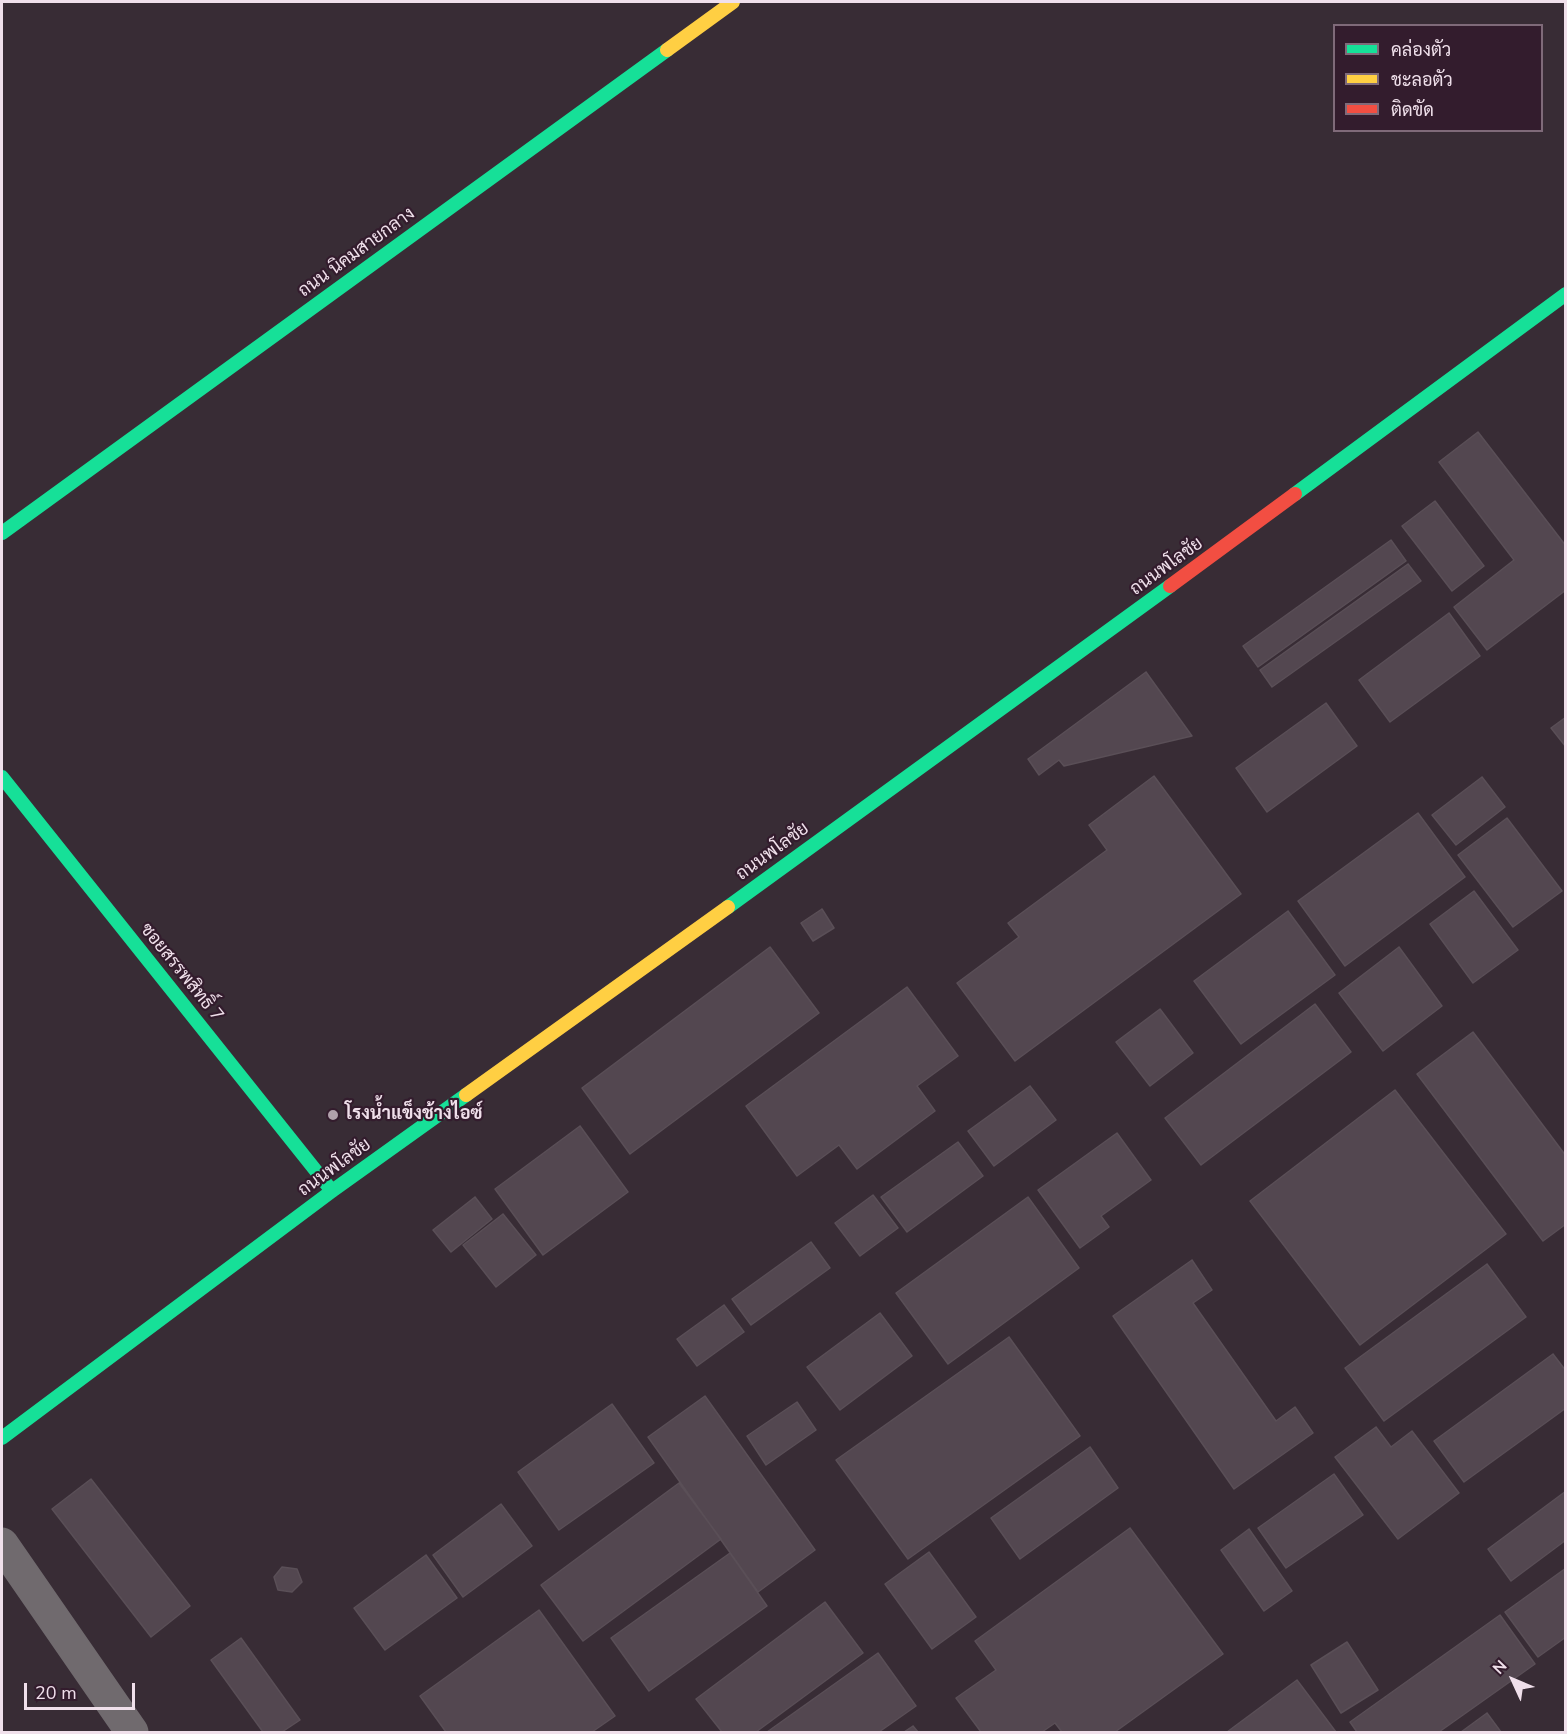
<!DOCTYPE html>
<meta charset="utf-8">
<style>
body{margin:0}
#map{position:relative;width:1567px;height:1734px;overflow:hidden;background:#382c35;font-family:"Nunito Sans",Sarabun,sans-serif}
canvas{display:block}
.frame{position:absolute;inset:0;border:3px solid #f0e0eb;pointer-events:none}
.legend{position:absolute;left:1333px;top:24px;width:210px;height:108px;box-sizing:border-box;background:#331c2d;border:2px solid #7f6a79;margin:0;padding:8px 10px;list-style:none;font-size:18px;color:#f0e0eb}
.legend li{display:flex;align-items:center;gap:12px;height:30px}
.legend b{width:30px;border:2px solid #7f6a79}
.north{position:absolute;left:1483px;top:1650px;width:60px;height:60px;-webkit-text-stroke:4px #331c2d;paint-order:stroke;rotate:314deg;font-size:16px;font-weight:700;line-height:24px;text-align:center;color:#f0e0eb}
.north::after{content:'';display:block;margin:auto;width:21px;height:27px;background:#f0e0eb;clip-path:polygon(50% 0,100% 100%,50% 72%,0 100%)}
.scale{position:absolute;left:24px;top:1683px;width:111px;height:27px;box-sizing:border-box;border:3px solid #f0e0eb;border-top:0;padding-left:8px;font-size:18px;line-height:21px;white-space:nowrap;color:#f0e0eb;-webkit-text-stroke:4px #331c2d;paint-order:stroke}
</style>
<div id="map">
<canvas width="1567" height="1734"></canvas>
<div class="frame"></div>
<ul class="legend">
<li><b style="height:8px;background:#16e098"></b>คล่องตัว</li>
<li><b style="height:8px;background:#ffcf43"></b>ชะลอตัว</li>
<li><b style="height:8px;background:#f24e42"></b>ติดขัด</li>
</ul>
<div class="north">N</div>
<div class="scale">20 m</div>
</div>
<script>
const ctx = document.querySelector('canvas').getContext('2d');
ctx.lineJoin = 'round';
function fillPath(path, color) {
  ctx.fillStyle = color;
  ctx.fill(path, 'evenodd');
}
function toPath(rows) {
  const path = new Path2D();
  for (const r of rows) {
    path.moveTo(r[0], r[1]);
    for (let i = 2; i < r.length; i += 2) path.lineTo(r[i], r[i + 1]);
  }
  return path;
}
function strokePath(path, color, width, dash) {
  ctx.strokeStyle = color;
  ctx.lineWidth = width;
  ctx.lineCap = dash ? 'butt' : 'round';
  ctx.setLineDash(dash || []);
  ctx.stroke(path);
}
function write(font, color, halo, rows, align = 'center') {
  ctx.font = font + ' "Nunito Sans",Sarabun,sans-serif';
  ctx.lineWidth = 4.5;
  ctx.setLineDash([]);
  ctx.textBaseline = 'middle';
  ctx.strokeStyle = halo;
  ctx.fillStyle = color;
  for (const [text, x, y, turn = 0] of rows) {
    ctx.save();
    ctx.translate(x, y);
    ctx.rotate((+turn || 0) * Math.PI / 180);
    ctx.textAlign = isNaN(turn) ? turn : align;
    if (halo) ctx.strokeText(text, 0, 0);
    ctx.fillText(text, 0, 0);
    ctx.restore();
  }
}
const building = toPath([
 [1478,432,1566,546,1566,590,1487,650,1454,607,1514,560,1439,462,1478,432],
 [1435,501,1484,566,1452,591,1402,526,1435,501],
 [1391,540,1406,561,1258,667,1243,646,1391,540],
 [1408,564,1421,581,1272,687,1260,670,1408,564],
 [1449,613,1480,656,1390,722,1359,680,1449,613],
 [1146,672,1192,736,1064,766,1059,760,1039,775,1028,759,1146,672],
 [1326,703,1357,746,1267,812,1236,768,1326,703],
 [1566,717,1566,747,1551,728,1566,717],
 [1154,776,1241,894,1015,1061,957,983,1019,937,1008,923,1107,850,1089,825,1154,776],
 [1482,777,1505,807,1456,845,1432,815,1482,777],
 [1418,813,1465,877,1345,966,1298,901,1418,813],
 [1507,818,1562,891,1513,927,1458,855,1507,818],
 [1474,891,1518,950,1473,983,1430,924,1474,891],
 [822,909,834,928,813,941,801,923,822,909],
 [1288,911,1335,975,1241,1044,1194,981,1288,911],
 [770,947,819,1013,630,1154,582,1088,770,947],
 [1399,947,1442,1006,1383,1051,1339,993,1399,947],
 [907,987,958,1056,917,1086,935,1111,857,1169,839,1145,797,1176,746,1106,907,987],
 [1315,1004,1351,1052,1201,1165,1165,1118,1315,1004],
 [1160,1009,1193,1053,1150,1086,1116,1042,1160,1009],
 [1473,1032,1566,1156,1566,1224,1543,1241,1417,1074,1473,1032],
 [1030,1086,1056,1120,994,1166,968,1131,1030,1086],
 [1395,1090,1506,1234,1360,1345,1250,1201,1395,1090],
 [580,1126,628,1192,543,1255,495,1189,580,1126],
 [1117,1133,1151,1180,1101,1216,1109,1227,1080,1248,1038,1190,1117,1133],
 [958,1142,983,1176,907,1232,881,1197,958,1142],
 [873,1195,898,1228,860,1256,835,1223,873,1195],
 [475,1197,492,1219,451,1252,433,1230,475,1197],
 [1028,1197,1079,1268,948,1364,896,1293,1028,1197],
 [503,1214,536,1255,496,1287,463,1245,503,1214],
 [811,1242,830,1268,751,1325,732,1299,811,1242],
 [1192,1260,1212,1290,1193,1303,1276,1421,1295,1407,1313,1433,1234,1489,1113,1316,1192,1260],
 [1487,1264,1526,1317,1384,1421,1345,1368,1487,1264],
 [724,1305,744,1332,697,1366,677,1339,724,1305],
 [880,1313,912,1356,840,1410,807,1367,880,1313],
 [1009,1337,1080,1436,908,1559,836,1460,1009,1337],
 [1553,1354,1566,1371,1566,1408,1464,1482,1434,1441,1553,1354],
 [705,1396,815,1550,758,1592,648,1437,705,1396],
 [797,1402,816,1430,766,1465,747,1436,797,1402],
 [612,1404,654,1463,559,1530,518,1472,612,1404],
 [1376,1427,1391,1447,1412,1431,1459,1493,1398,1539,1335,1457,1376,1427],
 [1090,1447,1118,1488,1020,1559,991,1518,1090,1447],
 [1334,1474,1363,1515,1286,1568,1258,1528,1334,1474],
 [91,1479,190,1606,151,1637,52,1509,91,1479],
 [679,1483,721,1539,583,1641,541,1585,679,1483],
 [1566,1491,1566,1540,1511,1581,1488,1549,1566,1491],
 [501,1504,532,1546,463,1597,433,1555,501,1504],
 [1130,1528,1223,1654,1115,1732,1062,1732,1055,1723,1042,1732,981,1732,956,1698,996,1670,975,1641,1130,1528],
 [1249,1529,1292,1591,1264,1611,1221,1550,1249,1529],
 [929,1552,976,1617,932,1649,885,1584,929,1552],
 [730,1553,767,1606,649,1691,611,1638,730,1553],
 [426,1555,457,1598,385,1650,354,1608,426,1555],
 [282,1567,297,1569,302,1582,292,1592,278,1590,274,1577,282,1567],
 [1566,1568,1566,1637,1538,1657,1505,1612,1566,1568],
 [825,1602,863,1653,756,1732,722,1732,696,1699,825,1602],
 [539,1610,615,1716,592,1732,446,1732,420,1696,539,1610],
 [1500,1615,1535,1664,1439,1732,1357,1732,1350,1722,1500,1615],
 [241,1638,300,1720,282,1732,263,1732,211,1660,241,1638],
 [1347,1642,1378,1690,1341,1713,1311,1665,1347,1642],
 [878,1653,916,1706,879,1732,767,1732,878,1653],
 [1297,1680,1336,1732,1227,1732,1297,1680],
 [1487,1713,1501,1732,1461,1732,1487,1713],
 [913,1726,918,1732,904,1732,913,1726]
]);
const street = toPath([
 [2,1544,132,1732]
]);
const fast = toPath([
 [1295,494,1566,294],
 [2,533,667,50],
 [2,777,332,1191],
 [728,907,1170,586],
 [2,1438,332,1191,466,1095]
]);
const slow = toPath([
 [667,50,733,2],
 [466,1095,728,907]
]);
const jam = toPath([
 [1170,586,1295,494]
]);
const markers = [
 [333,1115,6,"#b0a1ab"]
];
const streetNames = [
 ["ถนน นิคมสายกลาง",357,253,-36],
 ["ถนนพโลชัย",1167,567,-36],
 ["ถนนพโลชัย",773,852,-36],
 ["ซอยสรรพสิทธิ์ 7",181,973,51],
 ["ถนนพโลชัย",335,1168,-36]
];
const poiNames = [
 ["โรงน้ำแข็งช้างไอซ์",345,1115]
];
fillPath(building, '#534750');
strokePath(building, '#5a4f57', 1.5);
strokePath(street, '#706a6e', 33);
strokePath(fast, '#16e098', 14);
strokePath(slow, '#ffcf43', 14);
strokePath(jam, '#f24e42', 14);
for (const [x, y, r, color] of markers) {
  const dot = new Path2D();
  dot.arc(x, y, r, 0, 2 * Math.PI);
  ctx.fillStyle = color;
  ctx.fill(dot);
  strokePath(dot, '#331c2d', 2);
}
write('18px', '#f0e0eb', '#331c2d', streetNames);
write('bold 18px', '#f0e0eb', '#331c2d', poiNames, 'left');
</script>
